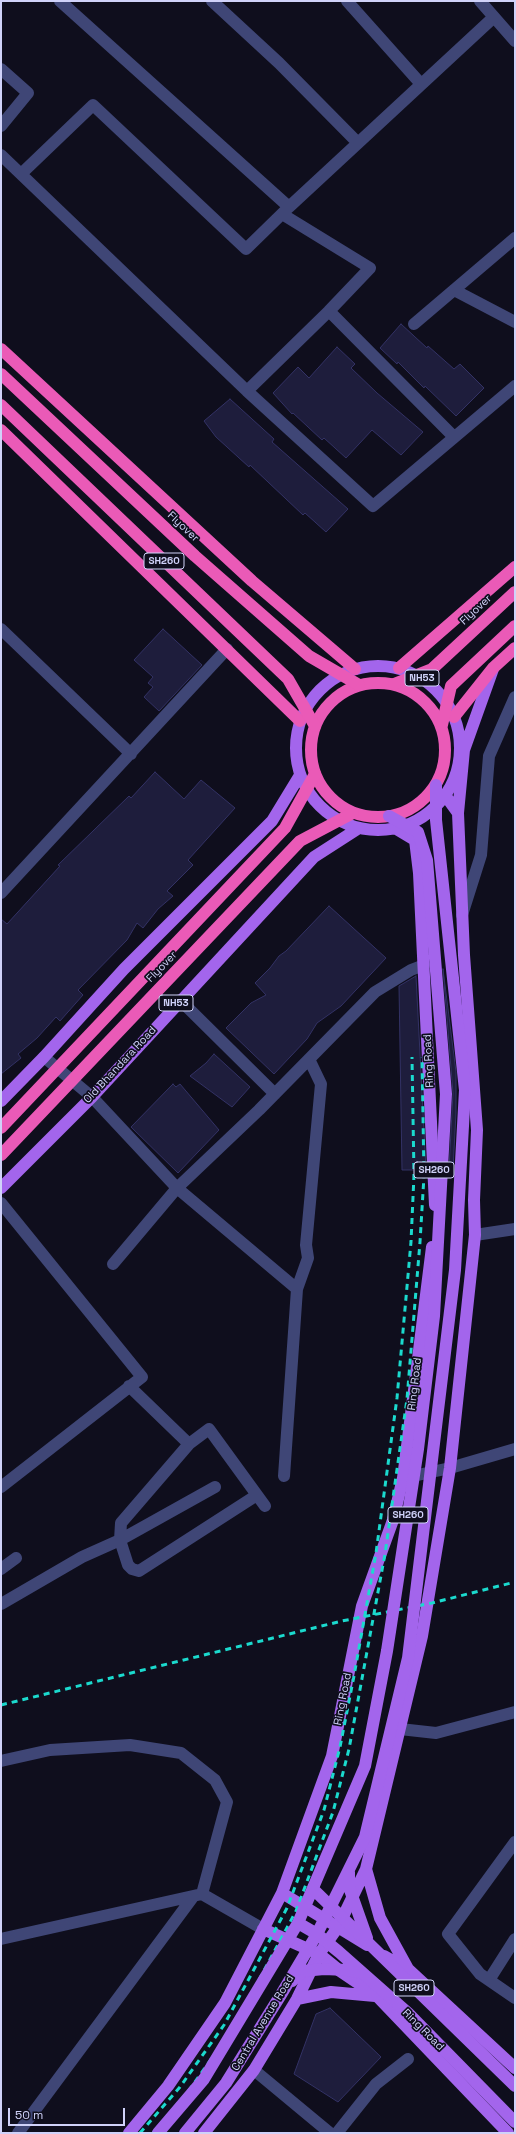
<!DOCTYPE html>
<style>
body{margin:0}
#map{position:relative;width:516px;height:2134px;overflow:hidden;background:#0f0e1d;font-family:"Space Grotesk",sans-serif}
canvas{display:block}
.frame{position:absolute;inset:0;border:2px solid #d0d2f9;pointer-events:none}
.scale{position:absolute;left:8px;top:2108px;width:117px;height:18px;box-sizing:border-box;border:2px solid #d0d2f9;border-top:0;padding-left:5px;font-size:12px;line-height:14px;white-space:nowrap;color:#d0d2f9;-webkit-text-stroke:3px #0f0e1d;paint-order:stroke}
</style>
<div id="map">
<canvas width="516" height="2134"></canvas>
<div class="frame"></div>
<div class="scale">50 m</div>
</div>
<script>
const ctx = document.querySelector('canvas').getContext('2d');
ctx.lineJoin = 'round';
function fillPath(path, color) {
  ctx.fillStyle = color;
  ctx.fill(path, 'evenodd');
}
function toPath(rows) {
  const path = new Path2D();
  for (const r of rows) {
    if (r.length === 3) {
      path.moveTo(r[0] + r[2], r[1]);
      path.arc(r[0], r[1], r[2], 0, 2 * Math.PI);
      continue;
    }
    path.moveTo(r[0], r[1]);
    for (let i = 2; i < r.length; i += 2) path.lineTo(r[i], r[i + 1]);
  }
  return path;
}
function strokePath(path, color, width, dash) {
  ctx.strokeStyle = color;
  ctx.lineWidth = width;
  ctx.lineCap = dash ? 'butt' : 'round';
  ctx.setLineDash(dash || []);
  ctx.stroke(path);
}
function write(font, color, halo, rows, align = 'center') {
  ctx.font = font + ' "Space Grotesk",sans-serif';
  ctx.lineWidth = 3.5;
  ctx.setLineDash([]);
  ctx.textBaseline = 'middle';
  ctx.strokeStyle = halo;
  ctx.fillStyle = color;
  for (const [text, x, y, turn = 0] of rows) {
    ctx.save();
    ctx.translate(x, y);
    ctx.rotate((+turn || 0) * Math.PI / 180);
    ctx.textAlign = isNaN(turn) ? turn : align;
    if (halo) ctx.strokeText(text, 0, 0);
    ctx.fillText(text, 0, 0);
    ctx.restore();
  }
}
const building = toPath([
 [401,324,427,348,428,346,454,369,460,364,484,388,456,416,425,386,424,388,398,362,397,364,380,348,401,324],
 [337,347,355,364,351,368,377,393,423,432,401,455,372,430,346,458,324,438,322,440,293,413,292,414,273,393,298,367,309,378,337,347],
 [230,399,274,439,272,442,348,509,326,532,305,513,303,515,250,465,249,467,216,437,204,421,230,399],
 [163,629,202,665,159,711,144,697,153,687,148,683,153,677,134,660,163,629],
 [155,772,184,799,201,780,235,808,188,860,193,865,167,891,173,896,158,909,143,928,137,923,127,940,78,990,83,995,60,1021,56,1017,37,1038,18,1054,21,1058,1,1074,1,919,7,924,60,866,58,865,129,796,131,798,155,772],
 [329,906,386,958,341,1006,317,1023,307,1039,274,1074,226,1028,251,1003,266,995,255,983,270,968,279,956,286,951,329,906],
 [443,969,456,1072,456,1113,453,1169,449,1169,453,1093,443,969],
 [416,976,426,1170,402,1170,399,986,416,976],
 [214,1054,250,1087,232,1107,190,1076,206,1063,214,1054],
 [173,1084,176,1087,180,1084,219,1130,178,1173,131,1127,173,1084],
 [330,2008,381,2057,338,2102,294,2074,316,2014,330,2008]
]);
const minor = toPath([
 [60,1,289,207,494,17],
 [212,1,279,63,358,143],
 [347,1,421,84],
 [480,1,515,41],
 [1,69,28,93,1,126],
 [1,155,247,391,373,506,515,386],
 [21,174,93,105,246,249,289,207],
 [282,214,370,268,329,311],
 [454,290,515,322],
 [414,324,515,238],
 [247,391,329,311,454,437],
 [1,629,131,754],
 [1,893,227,649],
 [462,915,481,855,489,756,515,697],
 [180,1000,275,1094],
 [44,1057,92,1097,177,1188,297,1289,284,1476],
 [1,1203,142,1377,1,1487],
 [475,1235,515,1229],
 [113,1264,177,1188,259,1110,375,992,411,970,424,965],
 [297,1289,308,1258,306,1245,321,1084,309,1059],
 [129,1386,189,1444,209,1429,265,1506],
 [189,1444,121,1523,120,1540,128,1565,132,1569,139,1571,257,1495],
 [404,1478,450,1468,515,1449],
 [1,1569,16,1558],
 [1,1604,82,1557,120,1540,215,1487],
 [400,1729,436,1733,515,1712],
 [1,1761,50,1750,130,1745,181,1753,215,1780,227,1802,202,1894],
 [515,1842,448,1934,480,1974,515,1998],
 [1,1939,202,1894,263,1929],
 [489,1980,515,1939],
 [254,2070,330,2133],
 [18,2133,193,1897],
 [337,2133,376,2084,408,2059]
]);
const major = toPath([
 [378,748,82],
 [458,813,464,750,493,669],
 [395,828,415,840,419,873,435,1205],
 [1,1101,44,1057,124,969,272,821,300,775],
 [1,1188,92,1097,314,857,359,828],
 [366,1869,380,1918,408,1969],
 [282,1893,367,1945],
 [263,1929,319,1954,340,1971,377,1996,508,2133],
 [384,1956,409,1970,515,2068],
 [297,1999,331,1992,375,1996],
 [129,2133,168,2086,225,2003,282,1893,332,1756,362,1606,393,1520,403,1478,432,1247],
 [204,2133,254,2070,297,1999,319,1954,338,1927,366,1869,422,1636,450,1468,475,1235,474,1200,477,1130,464,955,458,813,445,795]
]);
const highway = toPath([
 [1,349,252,581,355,669],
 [1,430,300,721],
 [399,668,515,567],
 [378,750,67],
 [454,717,493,668,515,648]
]);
const rail = toPath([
 [1,1705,342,1621,432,1603,515,1582],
 [140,2133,180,2087,224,2025,287,1908,324,1810,340,1747,354,1676,376,1553,397,1398,411,1242,414,1175,412,1057],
 [153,2133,187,2093,232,2030,296,1911,333,1812,349,1749,385,1554,407,1399,420,1242,424,1176,422,1057]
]);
const majorBridge = toPath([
 [389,816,418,832,427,860,446,1094,434,1316,418,1449,387,1651,365,1766,298,1923,317,1934,339,1952,408,2013,515,2122],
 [349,1872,349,1887,367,1938],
 [313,1889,515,2086],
 [292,1981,303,1971,324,1969,347,1970,361,1973],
 [158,2133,204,2079,298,1923],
 [185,2133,226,2083,282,1993,317,1934,365,1837,408,1658,455,1270,465,1090,436,820,436,785]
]);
const highwayBridge = toPath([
 [1,374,195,556,309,656,359,685],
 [1,405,288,679,315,726],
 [394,684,432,669,515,592],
 [442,725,451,686,515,626],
 [1,1128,285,828,315,774],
 [1,1155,300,841,353,813]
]);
const shields = [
 [164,561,40],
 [422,678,34],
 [176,1003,34],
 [434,1170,40],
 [408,1515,40],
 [414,1988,40]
];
const shieldNames = [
 ["SH260",164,561],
 ["NH53",422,678],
 ["NH53",176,1003],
 ["SH260",434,1170],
 ["SH260",408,1515],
 ["SH260",414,1988]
];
const streetNames = [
 ["Flyover",183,527,43],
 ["Flyover",476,610,-43],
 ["Flyover",162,967,-46],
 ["Ring Road",429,1061,-93],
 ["Old Bhandara Road",120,1065,-47],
 ["Ring Road",415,1384,-83],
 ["Ring Road",343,1699,-79],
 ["Central Avenue Road",263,2023,-59],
 ["Ring Road",423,2030,45]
];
fillPath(building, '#1e1d3c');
strokePath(building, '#333265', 1);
strokePath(minor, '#3f4676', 12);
strokePath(major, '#a365ec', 12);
strokePath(highway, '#ea5ab7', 12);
strokePath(rail, '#1bdace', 3, [6, 5]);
strokePath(majorBridge, '#a365ec', 12);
strokePath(highwayBridge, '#ea5ab7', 12);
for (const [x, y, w] of shields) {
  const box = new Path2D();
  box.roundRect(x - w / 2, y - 8, w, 16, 3);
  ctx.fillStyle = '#0f0e1d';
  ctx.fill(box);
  strokePath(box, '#d0d2f9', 1);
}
write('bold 10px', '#d0d2f9', null, shieldNames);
write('11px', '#d0d2f9', '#0f0e1d', streetNames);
</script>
